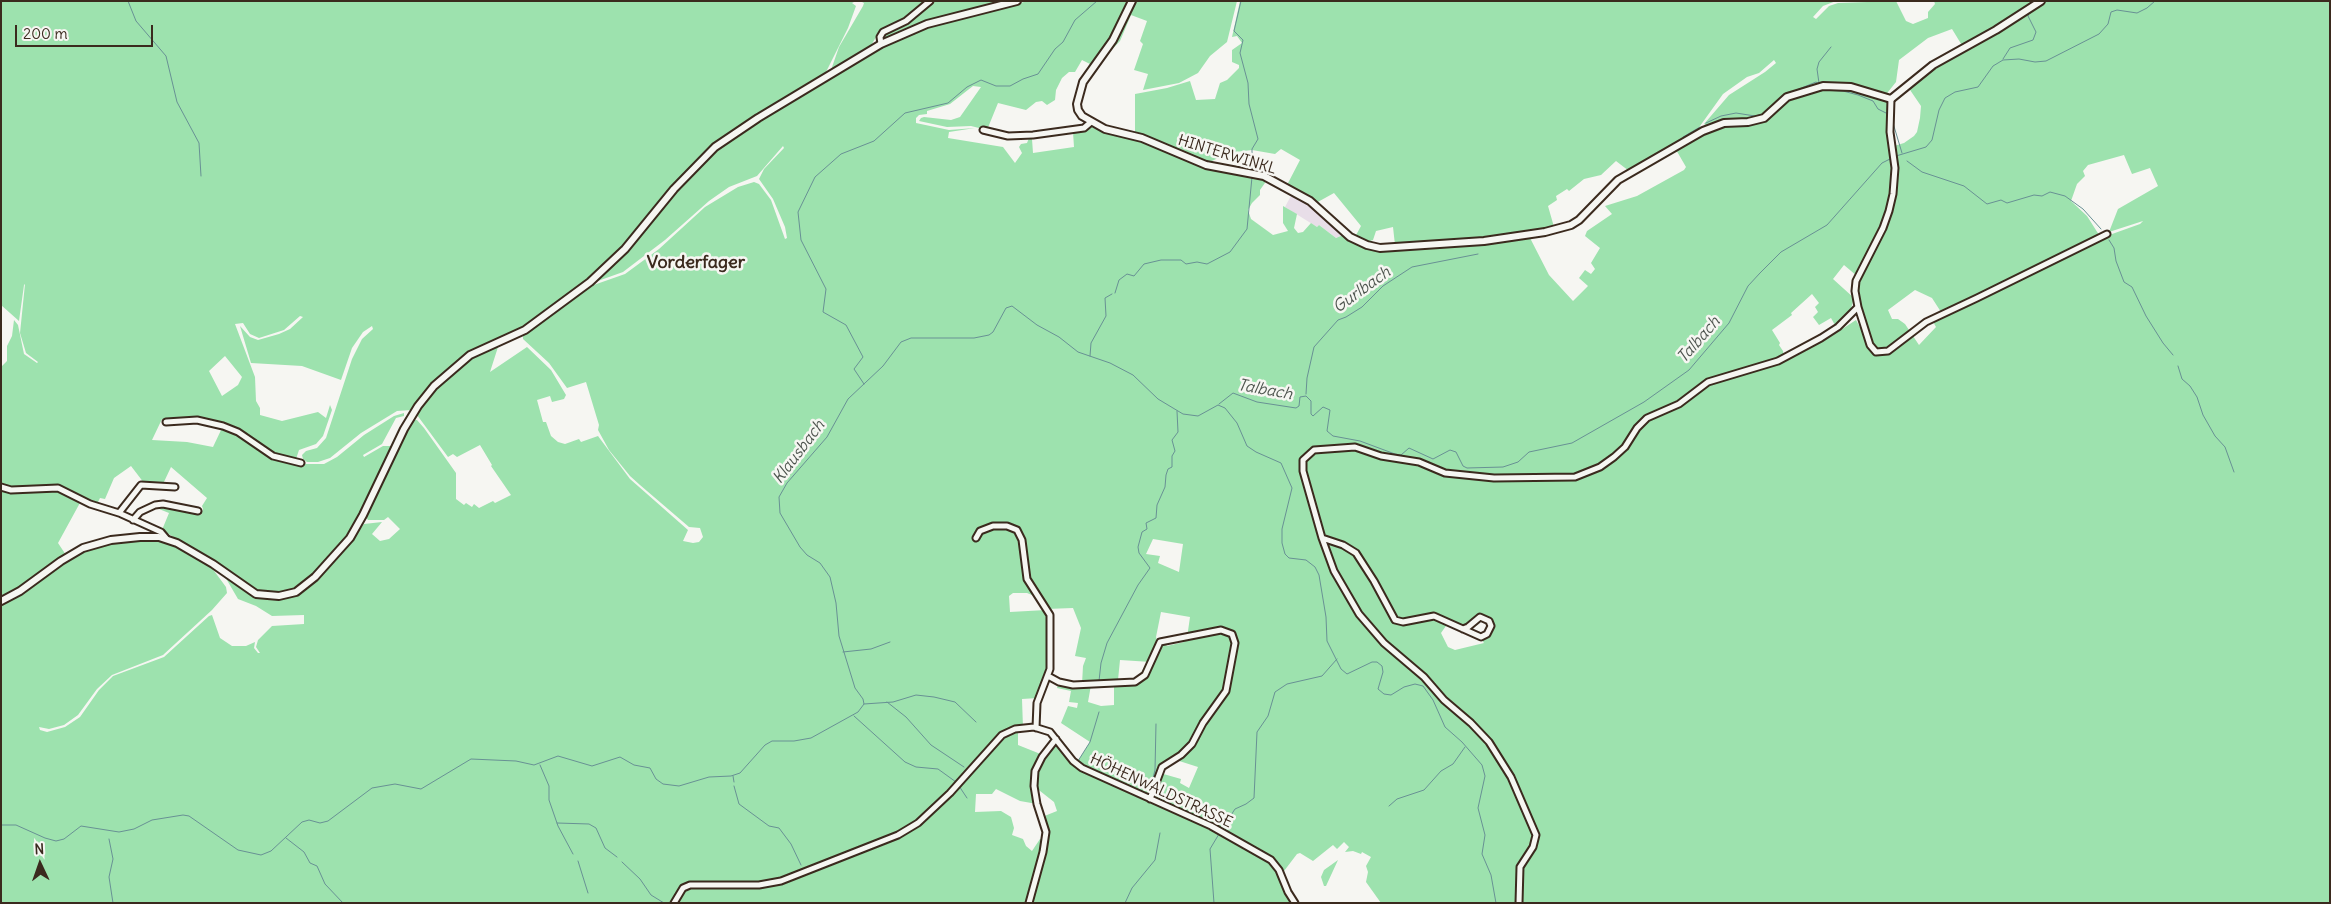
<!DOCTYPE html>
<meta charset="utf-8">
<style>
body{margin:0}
#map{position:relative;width:2331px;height:904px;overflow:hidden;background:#f6f6f2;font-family:Delius,sans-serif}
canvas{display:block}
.frame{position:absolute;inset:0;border:2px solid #3b2a1e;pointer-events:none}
.north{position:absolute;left:15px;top:839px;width:50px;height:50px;-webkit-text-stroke:4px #f6f6f2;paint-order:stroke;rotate:357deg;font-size:14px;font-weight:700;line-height:20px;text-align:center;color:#3b2a1e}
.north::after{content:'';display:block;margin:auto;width:18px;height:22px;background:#3b2a1e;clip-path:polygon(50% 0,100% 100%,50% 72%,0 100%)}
.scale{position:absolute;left:15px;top:25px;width:138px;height:22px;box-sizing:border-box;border:2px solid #3b2a1e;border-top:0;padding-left:6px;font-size:15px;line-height:18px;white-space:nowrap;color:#3b2a1e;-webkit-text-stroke:4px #f6f6f2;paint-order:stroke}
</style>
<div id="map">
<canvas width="2331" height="904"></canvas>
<div class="frame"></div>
<div class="north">N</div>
<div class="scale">200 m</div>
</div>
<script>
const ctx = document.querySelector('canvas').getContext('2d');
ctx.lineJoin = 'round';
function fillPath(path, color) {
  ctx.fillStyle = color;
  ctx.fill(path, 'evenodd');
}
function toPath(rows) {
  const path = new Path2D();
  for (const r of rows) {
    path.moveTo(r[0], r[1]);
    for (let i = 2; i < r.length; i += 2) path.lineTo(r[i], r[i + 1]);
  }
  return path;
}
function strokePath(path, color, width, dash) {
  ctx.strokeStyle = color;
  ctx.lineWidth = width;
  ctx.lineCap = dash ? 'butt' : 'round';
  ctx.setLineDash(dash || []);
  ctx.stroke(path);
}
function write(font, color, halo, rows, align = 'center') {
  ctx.font = font + ' Delius,sans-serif';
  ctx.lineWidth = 5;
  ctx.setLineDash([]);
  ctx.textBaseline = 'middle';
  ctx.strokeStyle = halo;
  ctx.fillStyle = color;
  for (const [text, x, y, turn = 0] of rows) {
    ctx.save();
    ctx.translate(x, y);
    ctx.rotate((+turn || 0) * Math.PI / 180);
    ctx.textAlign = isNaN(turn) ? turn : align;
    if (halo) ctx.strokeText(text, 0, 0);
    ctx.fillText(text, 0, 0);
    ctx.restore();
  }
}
const built = toPath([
 [1293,192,1308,200,1345,234,1336,238,1319,225,1317,227,1285,207]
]);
const green = toPath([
 [1,1,856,1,852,3,856,6,848,28,825,74,732,131,714,146,670,190,623,247,589,280,524,327,466,355,432,385,430,385,411,410,397,411,361,433,330,458,318,462,307,462,303,459,302,455,306,451,317,448,326,438,352,359,362,339,373,329,372,326,363,332,352,348,341,380,302,366,251,363,240,326,250,337,258,340,279,334,290,329,303,317,300,316,284,330,259,338,250,334,243,323,235,324,255,377,256,401,260,408,260,415,282,421,318,412,326,418,330,405,332,410,323,436,316,444,299,450,296,459,292,460,273,454,229,426,200,419,162,419,152,440,187,442,213,447,222,428,224,428,239,434,251,444,280,460,297,464,324,464,337,457,364,435,394,416,404,413,404,416,396,418,382,444,363,455,364,457,383,446,392,446,361,514,341,545,306,582,289,592,269,594,249,588,215,562,162,530,169,513,154,507,163,505,201,515,203,509,202,506,207,498,171,467,163,484,144,483,131,466,114,478,105,499,100,498,97,504,81,501,58,543,66,555,40,574,44,578,68,559,92,547,118,541,151,539,176,545,209,564,226,587,227,593,212,610,163,655,112,675,97,689,78,715,64,725,49,729,39,727,40,730,47,732,65,727,80,717,99,690,113,676,164,657,209,616,212,615,220,638,232,646,246,646,255,642,254,648,258,653,260,653,256,647,258,640,272,626,304,624,304,615,272,616,256,606,238,599,224,575,255,596,269,599,284,598,297,594,313,582,336,560,364,524,382,522,372,534,380,541,389,539,400,529,388,517,384,520,368,520,366,517,397,448,413,420,417,420,424,428,456,473,456,499,464,505,466,503,472,507,474,504,479,508,493,501,495,503,511,495,491,466,492,465,480,445,457,457,453,454,448,457,417,415,431,394,451,373,474,356,493,347,498,347,490,372,527,347,551,370,566,395,564,399,552,402,550,396,537,400,543,422,546,422,551,436,558,442,565,444,579,439,581,442,598,436,630,479,688,530,683,541,693,543,699,542,703,537,700,528,689,527,640,485,630,476,609,450,598,430,599,425,586,382,567,388,549,363,523,339,523,334,588,287,625,274,659,249,705,207,738,187,754,182,759,184,771,200,785,239,787,238,785,227,773,199,759,179,764,169,784,148,783,146,757,176,729,187,709,201,665,240,623,272,595,282,624,254,689,176,735,135,864,57,928,26,1028,1,1130,1,1104,49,1092,65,1082,60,1075,72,1069,72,1062,78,1056,90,1055,100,1047,105,1042,101,1036,102,1026,110,998,103,987,130,971,126,947,127,919,121,921,118,924,117,951,120,960,117,981,87,973,86,950,104,927,111,927,114,919,115,916,118,916,123,949,130,975,128,949,132,948,138,1003,147,1015,163,1022,153,1019,147,1021,144,1027,143,1029,138,1032,139,1033,153,1074,147,1073,132,1087,129,1090,126,1108,134,1143,141,1198,164,1224,172,1261,177,1267,180,1260,190,1260,195,1252,203,1248,210,1251,219,1273,235,1288,231,1283,223,1283,206,1297,214,1294,228,1298,233,1303,232,1311,223,1317,227,1319,225,1336,238,1343,235,1355,242,1382,250,1450,247,1529,236,1549,275,1573,301,1588,286,1579,278,1585,270,1591,274,1595,269,1591,263,1600,248,1585,236,1587,231,1612,214,1605,206,1637,196,1684,170,1686,167,1675,148,1724,125,1748,125,1769,117,1780,104,1778,102,1767,114,1758,118,1722,122,1709,127,1704,124,1729,95,1765,72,1776,63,1774,60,1759,73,1747,77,1723,94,1695,133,1629,171,1616,161,1601,175,1584,179,1569,191,1567,189,1556,196,1557,200,1548,206,1554,227,1456,242,1395,245,1393,227,1376,231,1373,240,1364,243,1355,237,1361,226,1334,193,1316,203,1287,185,1300,160,1281,149,1275,154,1252,150,1235,152,1223,149,1220,157,1208,163,1172,150,1135,134,1135,94,1167,88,1190,81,1196,100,1215,99,1220,83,1227,80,1239,68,1239,65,1232,62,1232,50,1242,43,1237,36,1232,37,1240,1,1836,1,1823,6,1813,17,1816,19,1829,6,1838,3,1896,1,1906,21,1913,24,1928,18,1928,12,1935,4,1934,1,2037,1,1998,27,1963,47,1952,29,1928,38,1899,60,1896,82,1884,97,1891,99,1891,117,1889,127,1893,160,1893,187,1882,227,1857,276,1844,265,1833,279,1854,298,1850,312,1843,321,1836,327,1831,318,1819,325,1813,317,1818,312,1815,307,1819,303,1812,294,1791,313,1792,315,1772,330,1780,343,1779,345,1783,351,1784,357,1769,364,1734,371,1709,380,1678,403,1648,416,1615,454,1582,473,1541,477,1508,477,1468,473,1469,476,1492,480,1523,480,1574,479,1589,474,1608,464,1628,449,1637,430,1644,422,1655,415,1680,405,1711,382,1769,365,1833,335,1856,320,1863,333,1866,332,1857,294,1857,285,1887,223,1896,176,1894,146,1904,143,1914,136,1917,132,1920,118,1921,106,1908,87,1935,65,2046,1,2330,1,2330,903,1381,903,1366,882,1368,872,1366,866,1371,857,1362,852,1361,854,1353,851,1345,852,1349,847,1344,842,1337,849,1333,845,1313,861,1300,853,1297,854,1281,875,1288,892,1295,903,1,903,1,367,7,361,7,346,12,336,14,320,18,325,24,354,37,363,38,362,26,353,20,333,25,284,24,285,19,321,1,305],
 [2124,155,2132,174,2150,168,2158,186,2118,209,2109,232,2143,221,2140,224,2101,238,2087,216,2071,201,2077,184,2085,176,2083,171,2088,165],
 [2075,248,2076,250,2040,269,1932,320,1936,327,1919,345,1905,324,1898,319,1892,319,1888,310,1915,290,1932,298,1941,312,1971,301],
 [225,356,242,377,238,385,222,396,209,371],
 [1304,470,1323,537,1348,546,1360,555,1381,589,1394,616,1401,621,1433,615,1463,627,1466,627,1474,618,1483,615,1487,617,1492,624,1491,630,1481,639,1484,643,1455,650,1448,647,1441,633,1448,623,1432,617,1404,623,1394,620,1372,580,1355,555,1348,549,1321,539,1303,476],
 [1153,539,1183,544,1179,572,1158,563,1160,556,1146,554],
 [1013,593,1027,593,1037,597,1046,610,1010,612,1009,596],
 [1073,608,1081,628,1075,656,1086,658,1083,666,1082,684,1059,682,1057,688,1071,691,1069,702,1078,703,1077,708,1068,706,1061,723,1090,742,1076,764,1056,739,1043,755,1018,745,1018,729,1023,728,1022,699,1038,698,1050,671,1051,621,1046,609],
 [1161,612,1190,617,1187,638,1184,642,1167,646,1163,641,1158,643,1156,637],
 [1120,660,1151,662,1145,675,1140,680,1115,684,1118,680],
 [1114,684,1114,705,1101,706,1088,702,1091,685],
 [1173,759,1198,767,1189,788,1180,783,1181,779,1160,773,1163,766],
 [1035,787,1054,802,1057,811,1042,817,1045,826,1045,839,1040,839,1032,851,1026,846,1023,839,1012,835,1014,828,1011,817,1001,811,975,812,976,794,992,794,996,789,1020,801,1037,804],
 [860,1,927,1,901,21,881,29,870,47,831,70,839,47,863,6,864,3],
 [932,1,1006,1,937,18,885,38,885,33],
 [1135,1,1237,1,1227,42,1210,56,1198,73,1179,83,1143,90,1148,74,1134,70,1143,44,1140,41,1147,21,1131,15,1120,41,1103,59,1124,25],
 [1338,860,1326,886,1324,886,1321,877,1324,870]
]);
const stream = toPath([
 [128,1,136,21,166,56,177,102,199,143,201,176],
 [1241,1,1234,31,1243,40,1240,53,1248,83,1249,104,1258,139,1252,149,1252,170],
 [2003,59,2010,48,2033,40,2036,32,2028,16,2029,12],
 [1819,83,1817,69,1819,62,1831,47],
 [1822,90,1843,91,1858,95,1873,101,1878,109,1888,114],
 [1787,94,1816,82,1819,84],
 [1772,107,1783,96],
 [1706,123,1721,116,1736,113,1755,116,1763,114],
 [1893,123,1902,153],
 [1683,137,1700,127],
 [1896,156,1926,147,1932,140,1939,110,1945,98,1955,92,1978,87,1993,66,2003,60,2019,59,2035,62,2046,61,2099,34,2108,24,2111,12,2117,10,2137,13,2147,8,2155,1],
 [1907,161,1922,172,1964,186,1987,204,2001,200,2007,203,2034,195,2042,196,2050,192,2065,196,2083,209,2101,229],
 [2109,240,2114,248,2116,261,2124,282,2132,287,2146,316,2163,343,2173,355],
 [1115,293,1119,280,1127,274,1134,276,1144,264,1161,260,1181,260,1186,264,1197,262,1207,264,1230,252,1247,229,1252,177],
 [1090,356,1091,343,1106,316,1105,298,1112,294],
 [2178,366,2182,379,2190,386,2197,397,2203,415,2215,436,2225,447,2234,472],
 [864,384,854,369,863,357,846,325,823,312,826,289,801,240,798,212,815,177,841,154,874,141,905,113,948,103,967,87,981,80,996,86,1010,86,1023,79,1038,74,1055,49,1063,42,1075,20,1097,1],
 [1306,394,1307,378,1314,347,1338,320,1346,317,1362,307,1383,286,1412,267,1478,254],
 [1219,404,1233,393,1257,402,1296,408,1299,406,1300,397,1306,396,1311,401,1311,414,1313,416,1323,407,1330,410,1327,431,1333,436,1360,441,1395,454,1401,455,1409,448,1433,459,1450,450,1456,452,1463,466,1467,468,1503,467,1518,462,1529,452,1572,443,1644,402,1689,370,1729,323,1748,286,1760,273,1781,252,1827,225,1882,163,1892,158],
 [843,652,871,649,890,642],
 [1099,681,1101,663,1107,643,1138,585,1150,568,1139,553,1138,547,1142,532,1147,529,1146,523,1156,518,1157,505,1165,487,1166,475,1168,469,1172,467,1172,456,1175,451,1172,440,1178,432,1177,411],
 [887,702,906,717,931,745,964,767],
 [864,704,893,702,916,695,934,697,955,702,976,722],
 [854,716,905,762,916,767,938,769,956,782],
 [1078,761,1090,742,1099,712],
 [540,765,549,786,549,800,558,826,573,854],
 [733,776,734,782],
 [734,786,739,804,769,826,779,828,791,844,801,865],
 [959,786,967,798],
 [1149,794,1155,770,1156,724],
 [1389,806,1397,799,1424,790,1441,771,1453,764,1465,747],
 [557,823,589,824,596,828,605,848,617,857],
 [1,825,16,825,45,838,56,841,64,839,81,826,119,832,134,829,152,820,183,815,189,816,238,850,261,855,271,851,302,822,309,820,320,823,328,821,372,788,395,784,421,789,471,759,516,761,534,765,558,756,592,766,620,757,634,765,650,768,656,779,663,784,679,786,709,777,731,776,740,773,765,745,772,741,794,741,811,738,858,712,864,704,863,699,855,688,839,636,836,603,830,577,820,563,807,555,800,547,780,513,779,497,787,483,827,437,848,399,883,366,901,342,911,338,974,338,989,335,993,332,1006,308,1012,306,1037,325,1059,337,1078,352,1110,363,1133,375,1158,399,1183,414,1198,416,1218,405,1225,408,1237,423,1247,446,1256,452,1281,463,1292,488,1282,529,1282,543,1285,554,1289,558,1306,560,1315,567,1319,575,1326,617,1327,641,1341,669,1347,674,1372,662,1377,662,1382,666,1383,672,1378,689,1384,694,1391,695,1404,687,1415,684,1423,686,1433,700,1445,727,1462,742,1482,765,1485,776,1478,808,1485,835,1482,854,1491,875,1496,903],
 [1222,829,1235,809,1246,804,1254,798,1257,732,1268,716,1275,692,1287,684,1322,676,1337,659],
 [286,838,304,852,310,863,317,866,325,884,343,903],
 [109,839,113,859,109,877,113,903],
 [578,861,588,893],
 [622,862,640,879,651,895,664,903],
 [1125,903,1132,888,1155,860,1160,833],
 [1214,903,1210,849,1219,834]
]);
const minor = toPath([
 [881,44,880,37,883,32,906,21,930,1],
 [983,130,1008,136,1033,135,1084,128,1091,122],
 [1858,307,1870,345,1876,352,1888,351,1926,322,1977,298,2107,234],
 [166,422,197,420,223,426,238,432,273,456,301,463],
 [1,487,11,490,58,488,90,504,119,513,161,532,166,538],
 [119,513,141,485,175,487],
 [133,520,140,512,155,505,163,504,198,511],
 [976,538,980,531,993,526,1007,526,1017,530,1022,540,1027,579,1050,615,1050,669,1037,703,1036,728],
 [1322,538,1343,545,1356,553,1374,581,1395,620,1403,622,1434,616,1481,637,1487,634,1491,626,1489,621,1480,617,1468,627,1463,629],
 [1048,676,1059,682,1073,685,1135,682,1145,675,1160,642,1221,630,1232,634,1235,643,1226,691,1203,723,1192,744,1181,755,1162,767,1150,799],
 [674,903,683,888,690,885,759,885,781,881,898,835,918,823,950,793,1002,735,1015,729,1034,727,1050,732,1073,761,1082,768,1211,826,1271,860,1279,870,1288,892,1295,903],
 [1029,903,1043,852,1046,832,1037,804,1034,786,1035,771,1042,757,1056,739],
 [1519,903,1520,867,1533,847,1536,835,1511,777,1489,742,1471,723,1444,700,1424,677,1384,643,1359,614,1334,571,1322,538,1303,471,1303,460,1314,450,1355,447,1381,456,1419,462,1445,473,1494,478,1575,477,1600,467,1614,457,1625,447,1637,428,1647,418,1679,404,1708,382,1778,361,1821,338,1838,327,1858,307,1855,291,1856,281,1883,228,1889,211,1893,194,1895,168,1890,132,1891,99]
]);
const tertiary = toPath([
 [1132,1,1113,40,1083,82,1077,104,1078,110,1082,116,1105,129,1142,138,1206,165,1264,176,1310,201,1350,237,1367,245,1380,248,1484,241,1545,232,1571,225,1579,220,1618,180,1703,131,1724,123,1748,122,1764,118,1787,97,1823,86,1851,87,1891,99,1933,65,1996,30,2041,1],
 [1,601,20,591,61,561,83,548,111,540,140,537,159,537,177,543,213,564,256,594,279,596,296,592,315,577,350,538,363,515,404,429,418,406,434,386,470,355,525,330,590,282,625,249,674,189,715,147,758,118,881,44,927,24,1017,1]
]);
const streetNames = [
 ["HINTERWINKL",1227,155,17],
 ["HÖHENWALDSTRASSE",1161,791,25]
];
const waterNames = [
 ["Gurlbach",1362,290,-36],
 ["Talbach",1699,340,-49],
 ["Talbach",1265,390,10],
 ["Klausbach",799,452,-53]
];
const quarterNames = [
 ["Vorderfager",696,263]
];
fillPath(built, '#e8dee8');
fillPath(green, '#9de2ae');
strokePath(stream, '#689194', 1);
strokePath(minor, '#3b2a1e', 9);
strokePath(tertiary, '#3b2a1e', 10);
strokePath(minor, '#f6f6f2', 5);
strokePath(tertiary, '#f6f6f2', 6);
write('15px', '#3b2a1e', '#f6f6f2', streetNames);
write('italic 16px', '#4e554f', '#f6f6f2', waterNames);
write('bold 18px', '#3b2a1e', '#f6f6f2', quarterNames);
</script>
